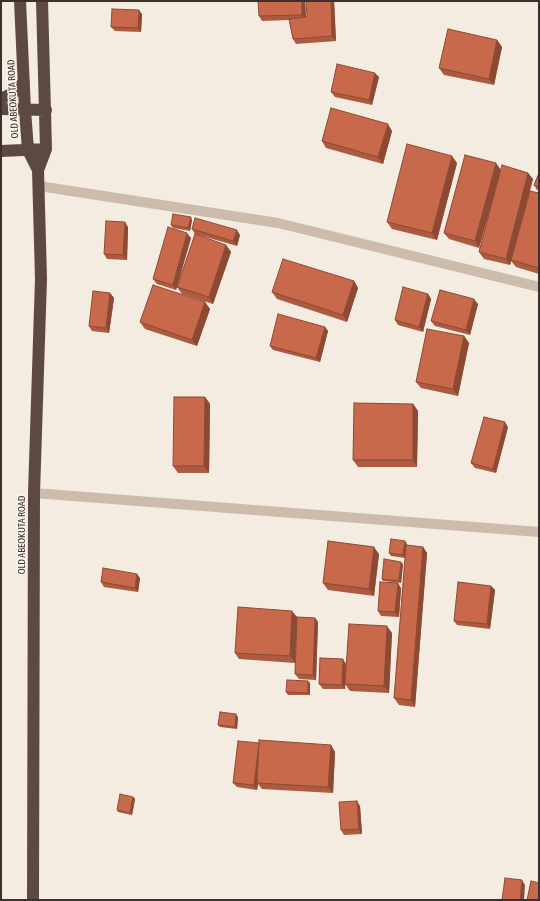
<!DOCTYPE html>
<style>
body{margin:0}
#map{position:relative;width:540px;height:901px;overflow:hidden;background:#f4ebe1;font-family:"Asap Condensed",sans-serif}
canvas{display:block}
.frame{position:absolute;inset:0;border:2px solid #3b302b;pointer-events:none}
</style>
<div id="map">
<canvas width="540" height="901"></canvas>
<div class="frame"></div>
</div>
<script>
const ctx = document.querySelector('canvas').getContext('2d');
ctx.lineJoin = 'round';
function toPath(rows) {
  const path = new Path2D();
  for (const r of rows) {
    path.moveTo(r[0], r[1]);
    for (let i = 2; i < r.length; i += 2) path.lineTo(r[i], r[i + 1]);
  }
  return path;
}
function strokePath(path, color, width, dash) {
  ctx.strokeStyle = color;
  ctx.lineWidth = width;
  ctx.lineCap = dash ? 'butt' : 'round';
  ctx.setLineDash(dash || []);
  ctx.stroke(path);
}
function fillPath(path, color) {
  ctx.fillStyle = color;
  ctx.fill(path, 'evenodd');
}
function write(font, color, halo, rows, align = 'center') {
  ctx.font = font + ' "Asap Condensed",sans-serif';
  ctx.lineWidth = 3;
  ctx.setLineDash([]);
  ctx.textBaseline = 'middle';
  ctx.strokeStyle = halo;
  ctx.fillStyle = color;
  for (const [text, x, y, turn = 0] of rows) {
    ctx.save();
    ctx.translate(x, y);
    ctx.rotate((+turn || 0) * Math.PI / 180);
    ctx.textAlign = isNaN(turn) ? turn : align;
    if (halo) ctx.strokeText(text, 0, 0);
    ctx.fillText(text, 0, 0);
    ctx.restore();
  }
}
const minor = toPath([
 [39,186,278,223,539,287],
 [34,493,539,532]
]);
const highway = toPath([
 [20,1,25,110,28,150,38,170,41,279,34,493,33,900],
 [1,99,13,93,24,82],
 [1,109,46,110],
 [1,151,46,149],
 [38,170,46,149,42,1]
]);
const wall = toPath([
 [305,1,306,18,307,17,334,1,336,41,296,44,293,39,289,20,262,21,259,16],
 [142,14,141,32,115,31,111,27],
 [497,40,502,47,494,85,444,75,439,68],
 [379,77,372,105,335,97,331,92],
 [392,131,383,164,326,148,322,141],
 [457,163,437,240,392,229,387,222],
 [501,170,528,173,533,179,526,205,539,193,539,274,516,267,511,261,510,265,484,259,479,252,497,183,479,248,449,239,444,233],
 [539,173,539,190,537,190,534,185],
 [192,220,190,231,173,228,171,225],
 [128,227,127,260,107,259,104,254],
 [192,229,240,235,237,246,195,234],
 [191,238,176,290,157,284,153,279],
 [226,245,231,252,213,304,182,294,177,287],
 [354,281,358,288,347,322,277,299,272,292],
 [110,293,114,298,109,333,92,331,89,326],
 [428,294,431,299,423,332,398,325,395,320],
 [205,302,210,309,197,346,145,329,140,322],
 [478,304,470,335,435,326,431,321],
 [325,327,328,331,320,362,273,350,270,346],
 [464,336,469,343,458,396,421,388,416,382],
 [205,397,210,404,209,473,178,473,173,466],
 [413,404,418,411,417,467,358,467,353,460],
 [508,427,496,473,475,468,471,463],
 [407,544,407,545,423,547,427,553,415,707,399,705,394,698,406,552,405,558,391,556,389,553],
 [379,554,374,596,328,590,323,583],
 [403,564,401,583,383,581,382,579],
 [140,578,138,592,104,587,101,582],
 [491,586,495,590,490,629,457,625,454,621],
 [401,588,399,617,381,616,378,611],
 [297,617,315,618,318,622,316,680,299,679,295,674,297,623,295,663,239,659,235,653],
 [392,633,389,693,350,691,345,684],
 [346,664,345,689,323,689,319,684],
 [310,683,310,695,288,695,286,692],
 [238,717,237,729,220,727,218,725],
 [259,744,331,745,335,752,333,793,262,789,258,784,257,790,237,787,233,783],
 [133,797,135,799,132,815,118,812,117,810],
 [360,806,362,834,344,835,341,830]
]);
const shadedWall = toPath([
 [302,1,305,1,306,19,302,15],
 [331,1,334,1,336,41,332,36],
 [139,10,142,14,141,32,138,28],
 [497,40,502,47,494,85,489,79],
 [375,73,379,77,372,105,369,100],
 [388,124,392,131,383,164,378,157],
 [452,156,457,163,437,240,432,233],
 [496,163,501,170,479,248,475,241],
 [528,173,533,179,510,265,506,259],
 [191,217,192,220,190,231,188,228],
 [125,222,128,227,127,260,123,255],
 [237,230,240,235,237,246,233,241],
 [187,233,191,238,176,290,173,285],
 [226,245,231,252,213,304,209,297],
 [354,281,358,288,347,322,343,315],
 [110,293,114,298,109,333,106,328],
 [428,294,431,299,423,332,419,327],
 [474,299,478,304,470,335,466,330],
 [205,302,210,309,197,346,192,340],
 [325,327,328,331,320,362,316,358],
 [464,336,469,343,458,396,453,389],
 [205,397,210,404,209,473,204,466],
 [413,404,418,411,417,467,413,460],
 [505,422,508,427,496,473,493,469],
 [405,541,407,544,405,558,403,555],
 [374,547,379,554,374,596,369,589],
 [423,547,427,553,415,707,411,700],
 [401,562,403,564,401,583,399,581],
 [137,574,140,578,138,592,135,588],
 [398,583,401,588,399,617,395,612],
 [491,586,495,590,490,629,487,624],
 [292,611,297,617,295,663,290,656],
 [315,618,318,622,316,680,313,675],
 [387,626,392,633,389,693,384,686],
 [343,659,346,664,345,689,342,685],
 [308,681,310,683,310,695,308,693],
 [236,714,238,717,237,729,235,727],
 [259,743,262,748,257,783,258,784,257,790,254,785],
 [331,745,335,752,333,793,328,787],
 [133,797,135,799,132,815,130,813],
 [357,801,360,806,362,834,359,829],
 [522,880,525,885,524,900,520,900]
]);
const building = toPath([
 [258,1,302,1,302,15,259,16,258,1],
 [306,1,331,1,332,36,293,39,289,19,307,17,306,1],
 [112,9,139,10,138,28,111,27,112,9],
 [448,29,497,40,489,79,439,68,448,29],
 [337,64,375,73,369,100,331,92,337,64],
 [331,108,388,124,378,157,322,141,331,108],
 [407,144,452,156,432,233,387,222,407,144],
 [465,155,496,163,475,241,444,233,465,155],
 [502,165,528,173,506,259,479,252,502,165],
 [539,173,539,187,534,185,539,173],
 [530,191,539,193,539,268,511,260,530,191],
 [173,214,191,217,188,228,171,225,173,214],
 [195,218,237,230,233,241,192,229,195,218],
 [106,221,125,222,123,255,104,254,106,221],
 [168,227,187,233,173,285,153,279,168,227],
 [195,234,226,245,209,297,177,287,195,234],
 [283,259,354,281,343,315,272,292,283,259],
 [153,285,205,302,192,340,140,322,153,285],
 [403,287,428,294,419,327,395,320,403,287],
 [440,290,474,299,466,330,431,321,440,290],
 [93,291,110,293,106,328,89,326,93,291],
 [278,314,325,327,316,358,270,346,278,314],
 [427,329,464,336,453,389,416,382,427,329],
 [174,397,205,397,204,466,173,466,174,397],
 [354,403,413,404,413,460,353,460,354,403],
 [484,417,505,422,493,469,471,463,484,417],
 [391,539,405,541,403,555,389,553,391,539],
 [328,541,374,547,369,589,323,583,328,541],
 [406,545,423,547,411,700,394,698,406,545],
 [384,559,401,562,399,581,382,579,384,559],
 [103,568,137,574,135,588,101,582,103,568],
 [380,582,398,583,395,612,378,611,380,582],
 [458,582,491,586,487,624,454,621,458,582],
 [238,607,292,611,290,656,235,653,238,607],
 [297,617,315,618,313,675,295,674,297,617],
 [349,624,387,626,384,686,345,684,349,624],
 [320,658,343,659,342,685,319,684,320,658],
 [287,680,308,681,308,693,286,692,287,680],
 [220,712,236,714,235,727,218,725,220,712],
 [259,740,331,745,328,787,257,783,259,740],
 [238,741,259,743,254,785,233,783,238,741],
 [120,794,133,797,130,813,117,810,120,794],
 [357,801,359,829,341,830,339,802,357,801],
 [505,878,522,880,520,900,502,900,505,878],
 [531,881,539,883,539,900,527,900,531,881]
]);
const streetNames = [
 ["OLD ABEOKUTA ROAD",13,99,-93],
 ["OLD ABEOKUTA ROAD",22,535,-90]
];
strokePath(minor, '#cdbbac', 10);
strokePath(highway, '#5c4a42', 12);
fillPath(wall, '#ac5a40');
fillPath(shadedWall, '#8c4a34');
fillPath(building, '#c8694b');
strokePath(building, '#8c4a34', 1);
write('10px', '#3b302b', '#fbf5ee', streetNames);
</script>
